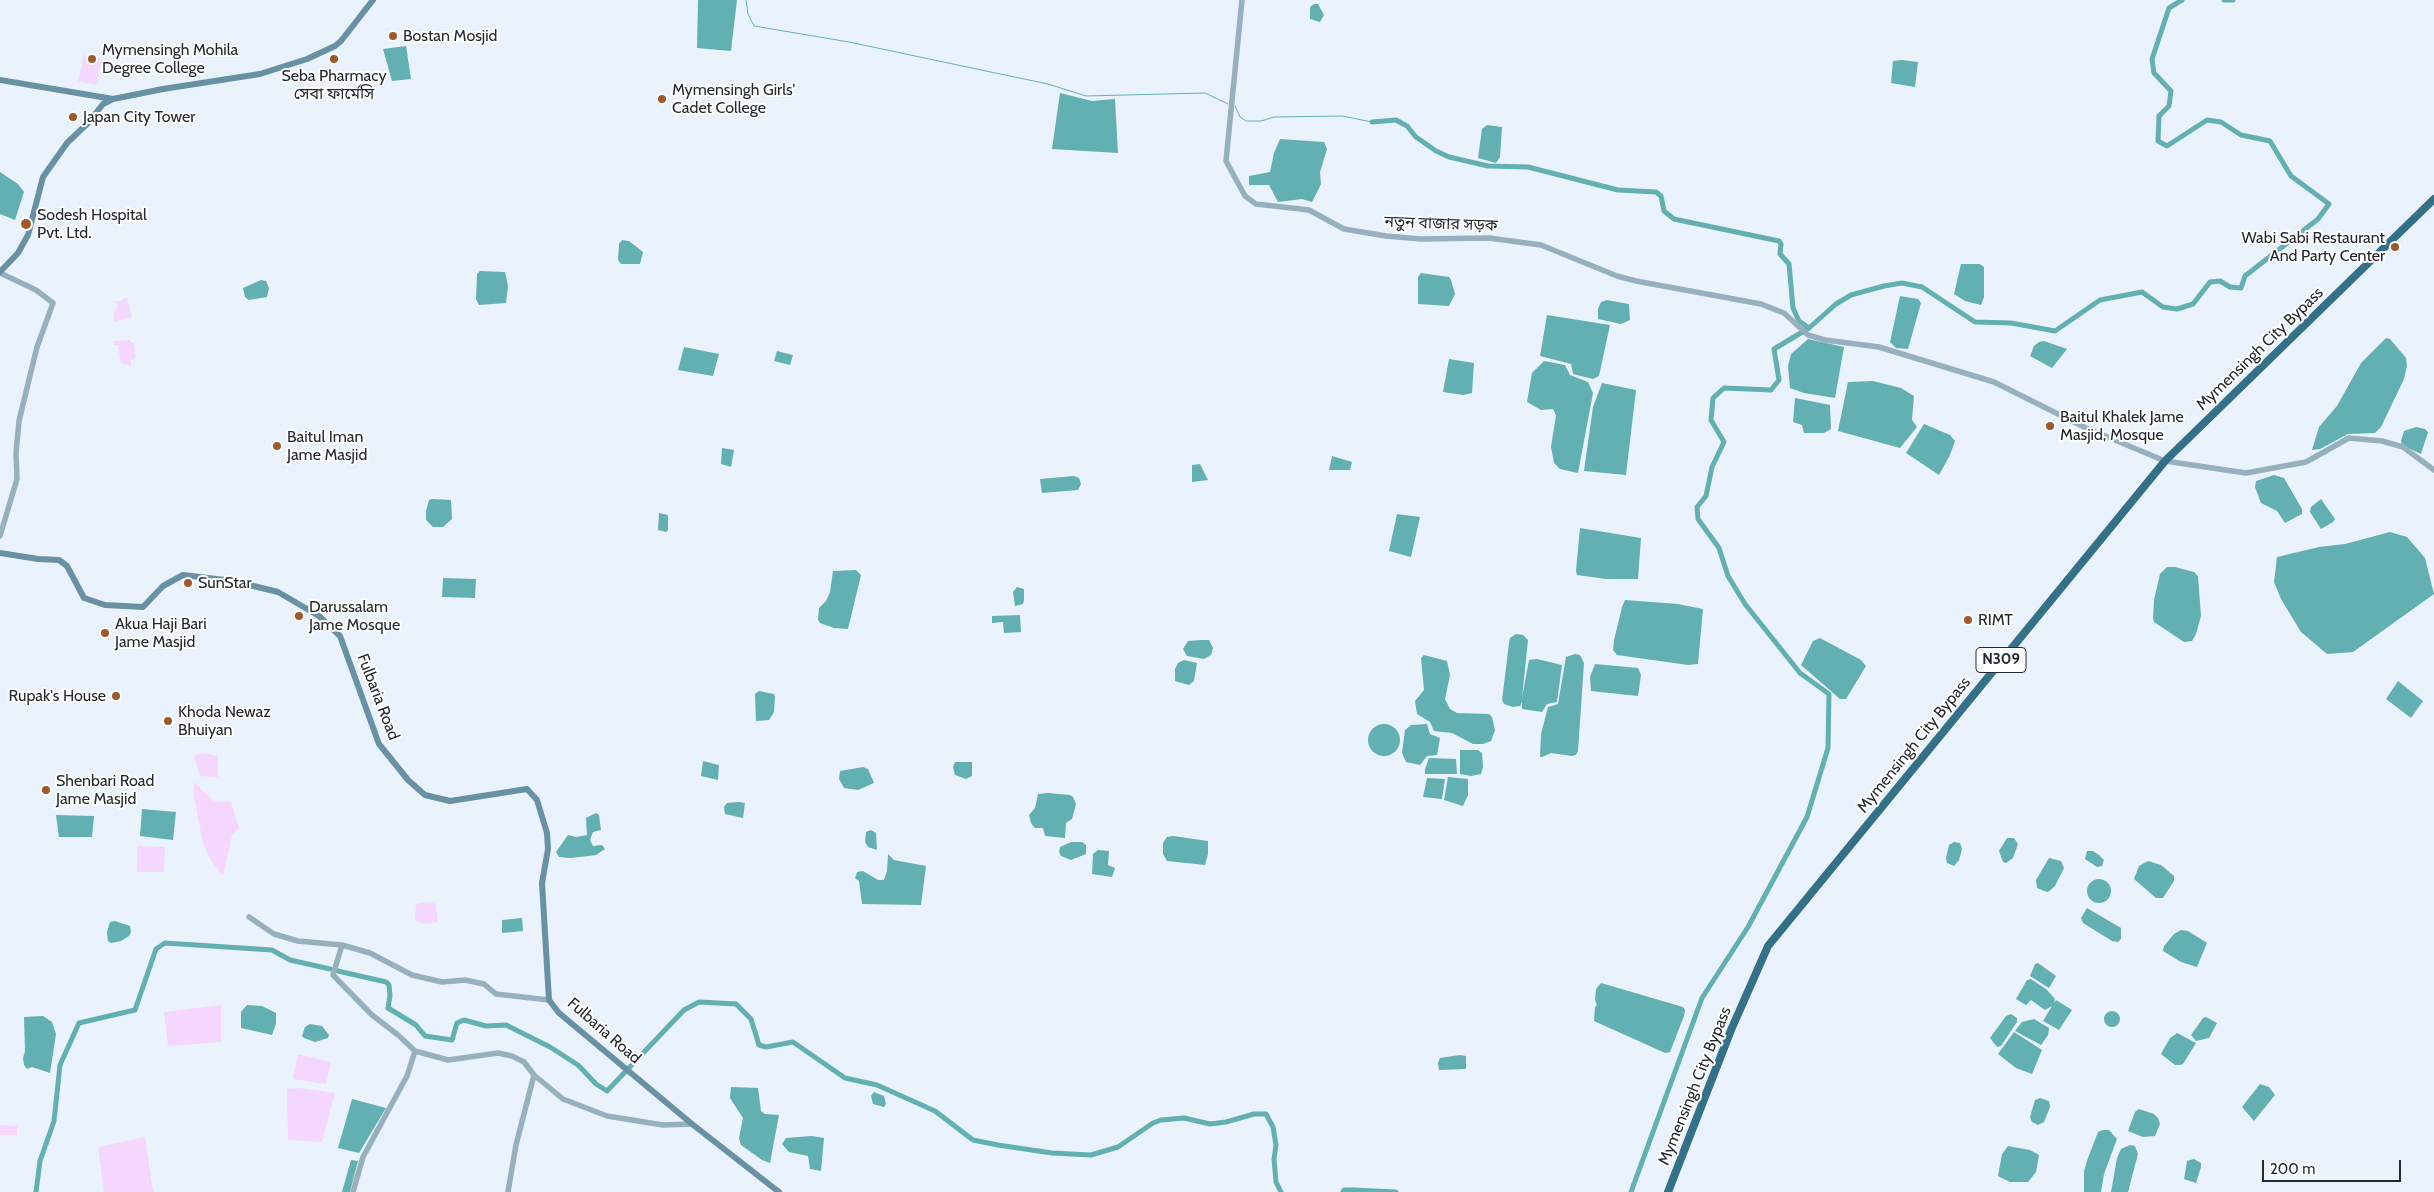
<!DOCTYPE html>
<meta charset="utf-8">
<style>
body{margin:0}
#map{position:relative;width:2434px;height:1192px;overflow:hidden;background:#eaf2fe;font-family:Cabin,sans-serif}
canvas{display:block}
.scale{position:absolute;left:2262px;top:1160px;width:139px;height:22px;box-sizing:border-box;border:2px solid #25292e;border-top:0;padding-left:6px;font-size:15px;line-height:18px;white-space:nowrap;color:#25292e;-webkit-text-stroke:4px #fff;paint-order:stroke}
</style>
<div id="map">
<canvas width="2434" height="1192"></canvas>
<div class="scale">200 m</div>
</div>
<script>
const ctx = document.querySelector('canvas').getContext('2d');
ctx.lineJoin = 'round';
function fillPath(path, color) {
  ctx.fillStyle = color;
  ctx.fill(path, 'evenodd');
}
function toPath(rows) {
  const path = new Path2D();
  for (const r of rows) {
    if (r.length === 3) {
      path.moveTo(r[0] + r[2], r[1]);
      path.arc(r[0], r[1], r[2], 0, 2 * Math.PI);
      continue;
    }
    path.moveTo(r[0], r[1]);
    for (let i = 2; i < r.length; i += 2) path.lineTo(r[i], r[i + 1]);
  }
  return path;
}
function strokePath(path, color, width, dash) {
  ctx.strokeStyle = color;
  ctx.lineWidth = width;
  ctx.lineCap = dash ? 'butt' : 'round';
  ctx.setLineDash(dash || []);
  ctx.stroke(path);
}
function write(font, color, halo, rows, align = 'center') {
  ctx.font = font + ' Cabin,"Noto Sans Bengali",sans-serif';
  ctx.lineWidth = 4;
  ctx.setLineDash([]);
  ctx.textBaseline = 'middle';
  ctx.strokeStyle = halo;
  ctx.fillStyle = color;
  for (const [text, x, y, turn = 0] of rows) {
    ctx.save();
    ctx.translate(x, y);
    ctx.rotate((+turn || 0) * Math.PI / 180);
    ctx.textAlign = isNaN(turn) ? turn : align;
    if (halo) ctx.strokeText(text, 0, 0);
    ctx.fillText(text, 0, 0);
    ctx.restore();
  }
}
const green = toPath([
 [84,55,102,59,96,85,78,81],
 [127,297,132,317,114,322,114,314,118,305,114,301,121,301],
 [130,340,131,343,134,343,136,359,131,360,131,365,121,364,118,345,114,345,114,341],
 [204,753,218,756,218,777,200,776,194,755],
 [194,782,214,801,231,802,239,828,232,836,223,876,211,860,203,844,194,796],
 [137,846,165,847,164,872,137,872],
 [428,902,436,904,438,922,427,924,417,922,415,918,416,904],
 [221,1005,221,1042,168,1046,164,1012],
 [298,1054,331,1062,326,1084,293,1079],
 [300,1088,335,1093,322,1142,288,1140,287,1089],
 [0,1125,17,1126,17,1135,0,1135],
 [145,1137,153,1192,104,1192,98,1147]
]);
const water = toPath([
 [698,0,737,0,731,51,697,48],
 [1314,4,1318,4,1324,15,1320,22,1310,19,1310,7],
 [406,46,411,79,392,81,383,49],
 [1902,60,1918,62,1915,87,1891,83,1893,61],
 [1060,93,1092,101,1115,99,1118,153,1052,149],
 [1487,125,1502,127,1500,157,1496,163,1478,158,1482,129],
 [1280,139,1324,142,1327,149,1320,172,1321,184,1312,202,1302,199,1278,202,1269,185,1249,185,1249,176,1270,172,1274,153],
 [0,172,18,184,24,192,15,220,0,214],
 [622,240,629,241,643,252,640,264,621,264,618,260,619,244],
 [1961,264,1980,264,1984,267,1984,297,1981,305,1965,301,1954,294],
 [480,271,505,272,508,286,506,303,479,305,476,299,477,274],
 [1421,273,1449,277,1451,280,1455,294,1449,306,1418,304,1418,277],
 [261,280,266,281,269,288,267,297,249,300,245,297,243,288],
 [1900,296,1918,299,1921,303,1908,349,1896,348,1890,342],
 [1607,300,1629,304,1630,320,1621,324,1598,319,1598,309,1601,302],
 [1547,315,1610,325,1599,376,1593,379,1573,374,1571,364,1540,356],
 [2386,338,2390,339,2406,358,2407,366,2404,379,2381,427,2375,433,2348,434,2320,449,2312,450,2319,427,2337,406,2361,363],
 [1808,339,1844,347,1835,398,1804,393,1790,388,1788,366,1791,354],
 [2044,341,2067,349,2052,368,2030,356,2034,346,2039,342],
 [684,347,719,354,713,376,678,370],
 [777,351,793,355,790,365,774,361],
 [1449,359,1474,363,1472,393,1463,395,1443,392],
 [1544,361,1565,365,1570,375,1588,382,1593,393,1578,473,1560,469,1554,463,1551,447,1556,415,1553,409,1541,410,1527,402,1532,373],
 [1873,381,1901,388,1914,396,1912,420,1917,427,1900,448,1838,431,1848,382],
 [1602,383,1636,390,1626,475,1584,471,1593,407],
 [1795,398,1830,405,1831,429,1824,433,1804,433,1802,425,1793,422],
 [1924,424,1950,435,1955,441,1950,455,1939,475,1906,453],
 [2416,427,2425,429,2428,432,2421,454,2402,445,2401,441,2404,431],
 [722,448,734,450,731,467,721,464],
 [1332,456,1352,462,1350,470,1329,470],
 [1200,464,1208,480,1192,482,1192,465],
 [2274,475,2284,478,2302,509,2302,514,2285,523,2277,511,2261,503,2255,487,2256,481],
 [1074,476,1079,478,1081,484,1078,490,1042,493,1040,479],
 [432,499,451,500,452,519,443,527,433,527,426,520,426,511,429,500],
 [2321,499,2335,519,2333,522,2321,529,2310,512,2311,507],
 [659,513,668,515,668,530,666,532,658,530],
 [1397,514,1420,517,1411,557,1389,551],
 [1580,528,1641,538,1638,579,1606,579,1577,575,1576,571],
 [2390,532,2407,537,2425,558,2434,594,2353,652,2327,654,2301,632,2281,599,2274,582,2277,557,2319,547,2345,544],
 [2167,567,2175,567,2194,572,2198,576,2201,616,2196,634,2192,641,2184,642,2154,622,2153,618,2154,600,2160,574],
 [856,570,861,575,848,629,834,628,820,623,818,620,819,608,826,601,830,592,833,571],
 [443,578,476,579,475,598,442,597],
 [1017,587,1024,589,1024,600,1023,604,1015,606,1013,592],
 [1625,600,1678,604,1703,609,1698,664,1688,665,1617,655,1613,650,1614,640,1622,607],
 [1020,615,1021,632,1004,633,1003,622,992,623,992,616],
 [1516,634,1523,635,1528,640,1522,698,1529,660,1537,659,1562,665,1557,702,1547,704,1542,712,1522,709,1522,702,1520,706,1513,707,1504,704,1502,700,1509,643,1510,638],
 [1820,638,1861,660,1866,666,1846,699,1840,699,1801,665,1813,641],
 [1202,640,1209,640,1213,648,1211,655,1204,659,1187,656,1183,649,1188,641],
 [1575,654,1580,655,1584,663,1578,751,1576,755,1572,756,1551,753,1542,757,1540,757,1541,734,1548,707,1558,704,1566,657],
 [1424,655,1447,661,1450,675,1445,699,1450,709,1457,713,1489,714,1492,717,1495,730,1491,741,1483,744,1473,744,1452,733,1434,731,1430,722,1417,714,1415,701,1424,690,1421,658],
 [1184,660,1197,663,1194,681,1189,685,1175,681,1175,669,1178,663],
 [1595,664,1638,668,1641,675,1638,696,1591,691,1590,677],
 [2398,681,2423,701,2411,718,2386,699],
 [759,691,774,694,775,697,774,712,769,720,756,721,755,694],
 [1384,740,16],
 [1427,724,1430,734,1440,738,1437,755,1427,756,1420,765,1406,762,1402,753,1405,730,1411,725],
 [1460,750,1478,750,1482,753,1483,767,1481,774,1471,776,1460,774],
 [1429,758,1456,759,1457,774,1425,774,1425,769],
 [703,761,719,765,718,780,701,776],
 [955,762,972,762,972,776,966,779,955,775,953,767],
 [863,767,868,769,874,783,858,790,844,788,839,779,840,771],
 [1448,777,1468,779,1468,795,1463,806,1444,800],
 [1427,778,1445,779,1442,799,1423,797],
 [1048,793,1070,795,1073,797,1076,804,1072,819,1066,823,1065,838,1045,836,1043,828,1035,828,1031,823,1029,815,1035,808,1038,794],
 [739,802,745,803,743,818,725,814,724,807,727,803],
 [142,809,176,812,173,840,140,836],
 [596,813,599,815,601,830,593,832,590,840,593,846,602,845,605,849,596,855,589,856,570,858,559,857,556,852,568,835,576,837,587,835,586,818],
 [56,815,94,816,92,837,59,837],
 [871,830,876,833,877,850,868,847,865,842,866,832],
 [1173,836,1208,841,1208,854,1205,865,1167,861,1163,854,1163,843,1167,837],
 [2007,838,2014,838,2018,844,2013,858,2006,863,2003,862,1999,851],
 [1071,842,1082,842,1086,845,1086,854,1071,860,1061,856,1059,852,1060,847],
 [1954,842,1960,843,1962,849,1959,860,1954,866,1947,863,1946,858,1949,845],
 [1098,850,1109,851,1108,865,1115,868,1112,877,1092,874,1093,854],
 [2087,851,2093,851,2099,855,2104,860,2102,866,2097,867,2085,859],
 [888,854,894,860,926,866,921,905,862,904,859,881,855,878,857,872,863,871,878,880,884,880,887,871],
 [2049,858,2061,861,2064,868,2055,886,2048,892,2044,891,2037,888,2036,880],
 [2148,861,2161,865,2174,876,2174,881,2163,898,2156,898,2134,879,2139,866],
 [2099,891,12],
 [2087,908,2121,928,2121,939,2118,942,2112,941,2083,923,2081,918],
 [522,918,523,931,502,933,502,920],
 [115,921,130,926,131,932,129,936,121,941,111,943,108,941,107,932,110,922],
 [2181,930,2188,931,2207,943,2197,967,2181,962,2163,951,2164,946,2174,934],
 [2038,963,2056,976,2049,988,2030,976,2035,964],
 [2031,979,2046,989,2055,999,2054,1003,2056,1000,2072,1010,2059,1030,2043,1021,2052,1006,2045,1010,2031,1000,2026,1005,2016,999,2027,980],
 [1601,983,1683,1007,1685,1010,1684,1016,1670,1052,1665,1053,1594,1021,1595,1007,1597,1005,1595,1000,1596,989],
 [247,1005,262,1006,276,1013,276,1024,272,1035,241,1028,241,1012],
 [2112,1019,8],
 [2011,1014,2017,1018,2017,1022,2001,1046,1997,1047,1990,1038,2006,1016],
 [43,1016,52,1022,56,1034,50,1073,32,1067,27,1069,24,1065,23,1058,25,1051,24,1017],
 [2206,1017,2217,1023,2209,1038,2196,1041,2191,1035,2203,1018],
 [2034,1019,2049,1028,2048,1035,2041,1045,2015,1031,2022,1022],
 [310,1024,322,1026,329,1035,328,1038,315,1042,304,1038,302,1036,305,1027],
 [2014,1032,2042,1050,2032,1074,2016,1068,1998,1054],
 [2177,1033,2196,1043,2183,1064,2180,1065,2175,1065,2161,1054,2170,1038],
 [1460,1055,1466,1056,1466,1069,1439,1070,1438,1063,1440,1058],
 [2260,1084,2269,1087,2275,1095,2254,1121,2242,1107],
 [731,1087,758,1088,761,1111,765,1114,779,1115,770,1163,762,1160,741,1145,739,1138,743,1118,730,1098],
 [874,1092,884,1096,886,1104,884,1107,873,1104,871,1096],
 [2040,1098,2049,1101,2050,1107,2044,1122,2038,1125,2032,1122,2030,1117,2035,1100],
 [352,1099,386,1108,359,1153,338,1148],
 [2139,1109,2154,1114,2158,1118,2160,1124,2155,1136,2143,1137,2128,1131,2135,1112],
 [2103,1130,2109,1130,2117,1139,2104,1174,2101,1192,2084,1192,2084,1171,2088,1158,2098,1132],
 [812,1136,824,1138,821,1171,810,1169,808,1156,789,1152,782,1144,786,1138],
 [2130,1145,2135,1146,2138,1154,2128,1192,2111,1192,2117,1158,2121,1149],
 [2008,1146,2030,1150,2039,1155,2036,1172,2028,1182,2010,1182,1998,1176,2002,1154],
 [2194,1159,2201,1163,2201,1167,2196,1183,2184,1179,2187,1161],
 [351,1160,358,1161,350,1192,342,1192]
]);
const stream = toPath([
 [746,0,748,14,754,26,849,42,986,71,1048,84,1086,96,1205,93,1228,104],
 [1235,106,1240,117,1246,121,1261,121,1274,117,1342,116,1372,122]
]);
const canal = toPath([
 [2224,0,2233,0],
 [1372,122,1396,120,1407,126,1416,137,1436,151,1449,157,1488,166,1528,167,1618,190,1656,192,1661,196,1664,211,1674,219,1779,241,1781,244,1780,254,1789,264,1793,308,1799,321,1809,328],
 [338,971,386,982,389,985,390,996,388,1008,416,1025,425,1036,452,1040,457,1023,464,1020,486,1026,506,1025,550,1047,578,1065,596,1084,607,1091,684,1010,699,1002,736,1004,751,1019,759,1045,766,1047,793,1042,845,1078,877,1085,935,1111,973,1140,998,1145,1052,1153,1091,1155,1118,1147,1153,1123,1161,1120,1184,1118,1210,1124,1226,1122,1254,1114,1266,1114,1273,1127,1276,1145,1274,1159,1276,1182,1281,1192],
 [36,1192,40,1161,54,1121,60,1065,79,1023,135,1010,156,949,165,943,272,950,290,960,330,969],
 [1343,1192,1344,1190,1354,1190,1396,1192],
 [1631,1192,1702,998,1748,927,1807,817,1828,748,1829,694,1800,673,1745,604,1728,576,1719,548,1698,519,1697,507,1706,496,1712,467,1724,442,1711,420,1713,398,1724,388,1771,390,1779,380,1774,349,1809,328,1836,304,1851,295,1884,286,1902,283,1922,287,1975,322,2011,323,2055,331,2100,300,2142,292,2163,307,2177,309,2193,304,2210,282,2220,281,2230,287,2241,288,2245,276,2318,219,2329,204,2291,176,2270,141,2241,135,2221,122,2207,120,2167,146,2158,141,2159,116,2169,106,2171,91,2154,73,2152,59,2169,8,2182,0]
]);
const tertiary = toPath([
 [1242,0,1226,161,1245,196,1256,204,1309,210,1344,229,1386,236,1421,239,1489,238,1541,245,1617,276,1636,281,1761,304,1784,313,1808,335,1825,340,1879,347,1994,382,2086,428,2165,461,2246,473,2306,462,2349,438,2382,441,2403,447,2434,470],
 [0,273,36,290,53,303,37,347,26,392,19,421,16,453,17,479,0,536],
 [249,917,274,934,298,941,342,945,370,953,412,975,442,982,465,980,484,984,496,994,549,1000],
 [342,945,333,975,372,1015,398,1035,415,1051,407,1076,363,1157,353,1192],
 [415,1051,448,1060,498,1053,512,1056,524,1062,534,1075,563,1099,607,1116,663,1125,692,1124],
 [508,1192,516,1145,534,1075]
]);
const secondary = toPath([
 [0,80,113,99],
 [0,272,18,253,28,235,43,177,67,143,89,122,103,104,113,99,163,89,260,74,307,59,335,46,341,41,373,0],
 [0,553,38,559,59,560,67,566,84,598,105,605,143,607,163,586,183,575,233,581,278,592,319,616,340,636,379,744,408,780,425,795,450,801,527,789,537,800,547,833,548,849,542,883,549,1000,559,1013,692,1124,779,1192]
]);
const trunk = toPath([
 [1668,1192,1731,1030,1768,946,2165,461,2434,199]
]);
const markers = [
 [393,36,5,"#9e592b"],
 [92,59,5,"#9e592b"],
 [334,59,5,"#9e592b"],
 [662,99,5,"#9e592b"],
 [73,117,5,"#9e592b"],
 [26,224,6,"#9e592b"],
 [2395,247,5,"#9e592b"],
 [2050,426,5,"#9e592b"],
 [277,446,5,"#9e592b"],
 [188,583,5,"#9e592b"],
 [299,616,5,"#9e592b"],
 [1968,620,5,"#9e592b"],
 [105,633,5,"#9e592b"],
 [116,696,5,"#9e592b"],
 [168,721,5,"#9e592b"],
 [46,790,5,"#9e592b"]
];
const shields = [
 [2001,660,50]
];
const shieldNames = [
 ["N309",2001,660]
];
const poiNames = [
 ["Bostan Mosjid",403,36],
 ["Mymensingh Mohila",102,50],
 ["Degree College",102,68],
 ["Seba Pharmacy",334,76,"center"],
 ["সেবা ফার্মেসি",334,94,"center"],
 ["Mymensingh Girls'",672,90],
 ["Cadet College",672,108],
 ["Japan City Tower",83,117],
 ["Sodesh Hospital",37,215],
 ["Pvt. Ltd.",37,233],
 ["Wabi Sabi Restaurant",2385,238,"right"],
 ["And Party Center",2385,256,"right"],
 ["Baitul Khalek Jame",2060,417],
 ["Masjid, Mosque",2060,435],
 ["Baitul Iman",287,437],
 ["Jame Masjid",287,455],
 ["SunStar",198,583],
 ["Darussalam",309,607],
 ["Jame Mosque",309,625],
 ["RIMT",1978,620],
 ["Akua Haji Bari",115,624],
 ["Jame Masjid",115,642],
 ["Rupak's House",106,696,"right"],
 ["Khoda Newaz",178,712],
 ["Bhuiyan",178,730],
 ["Shenbari Road",56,781],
 ["Jame Masjid",56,799]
];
const streetNames = [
 ["নতুন বাজার সড়ক",1441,224,2],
 ["Mymensingh City Bypass",2260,349,-44],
 ["Fulbaria Road",378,697,69],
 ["Mymensingh City Bypass",1914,745,-51],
 ["Fulbaria Road",604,1031,41],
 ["Mymensingh City Bypass",1695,1086,-68]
];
fillPath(green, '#f5d7fd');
fillPath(water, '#62b0b1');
strokePath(stream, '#62b0b1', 1);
strokePath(canal, '#62b0b1', 5);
strokePath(tertiary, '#96b1bd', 5.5);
strokePath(secondary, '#6891a3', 6);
strokePath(trunk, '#347088', 8);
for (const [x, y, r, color] of markers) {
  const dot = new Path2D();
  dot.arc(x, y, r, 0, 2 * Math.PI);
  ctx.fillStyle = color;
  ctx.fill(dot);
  strokePath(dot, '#fff', 2);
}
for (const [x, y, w] of shields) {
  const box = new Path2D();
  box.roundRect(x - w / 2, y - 12.5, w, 25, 4);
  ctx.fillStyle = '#fff';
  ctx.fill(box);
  strokePath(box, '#25292e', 1);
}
write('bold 15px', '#25292e', null, shieldNames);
write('16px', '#25292e', '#fff', poiNames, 'left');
write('16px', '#25292e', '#fff', streetNames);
</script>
